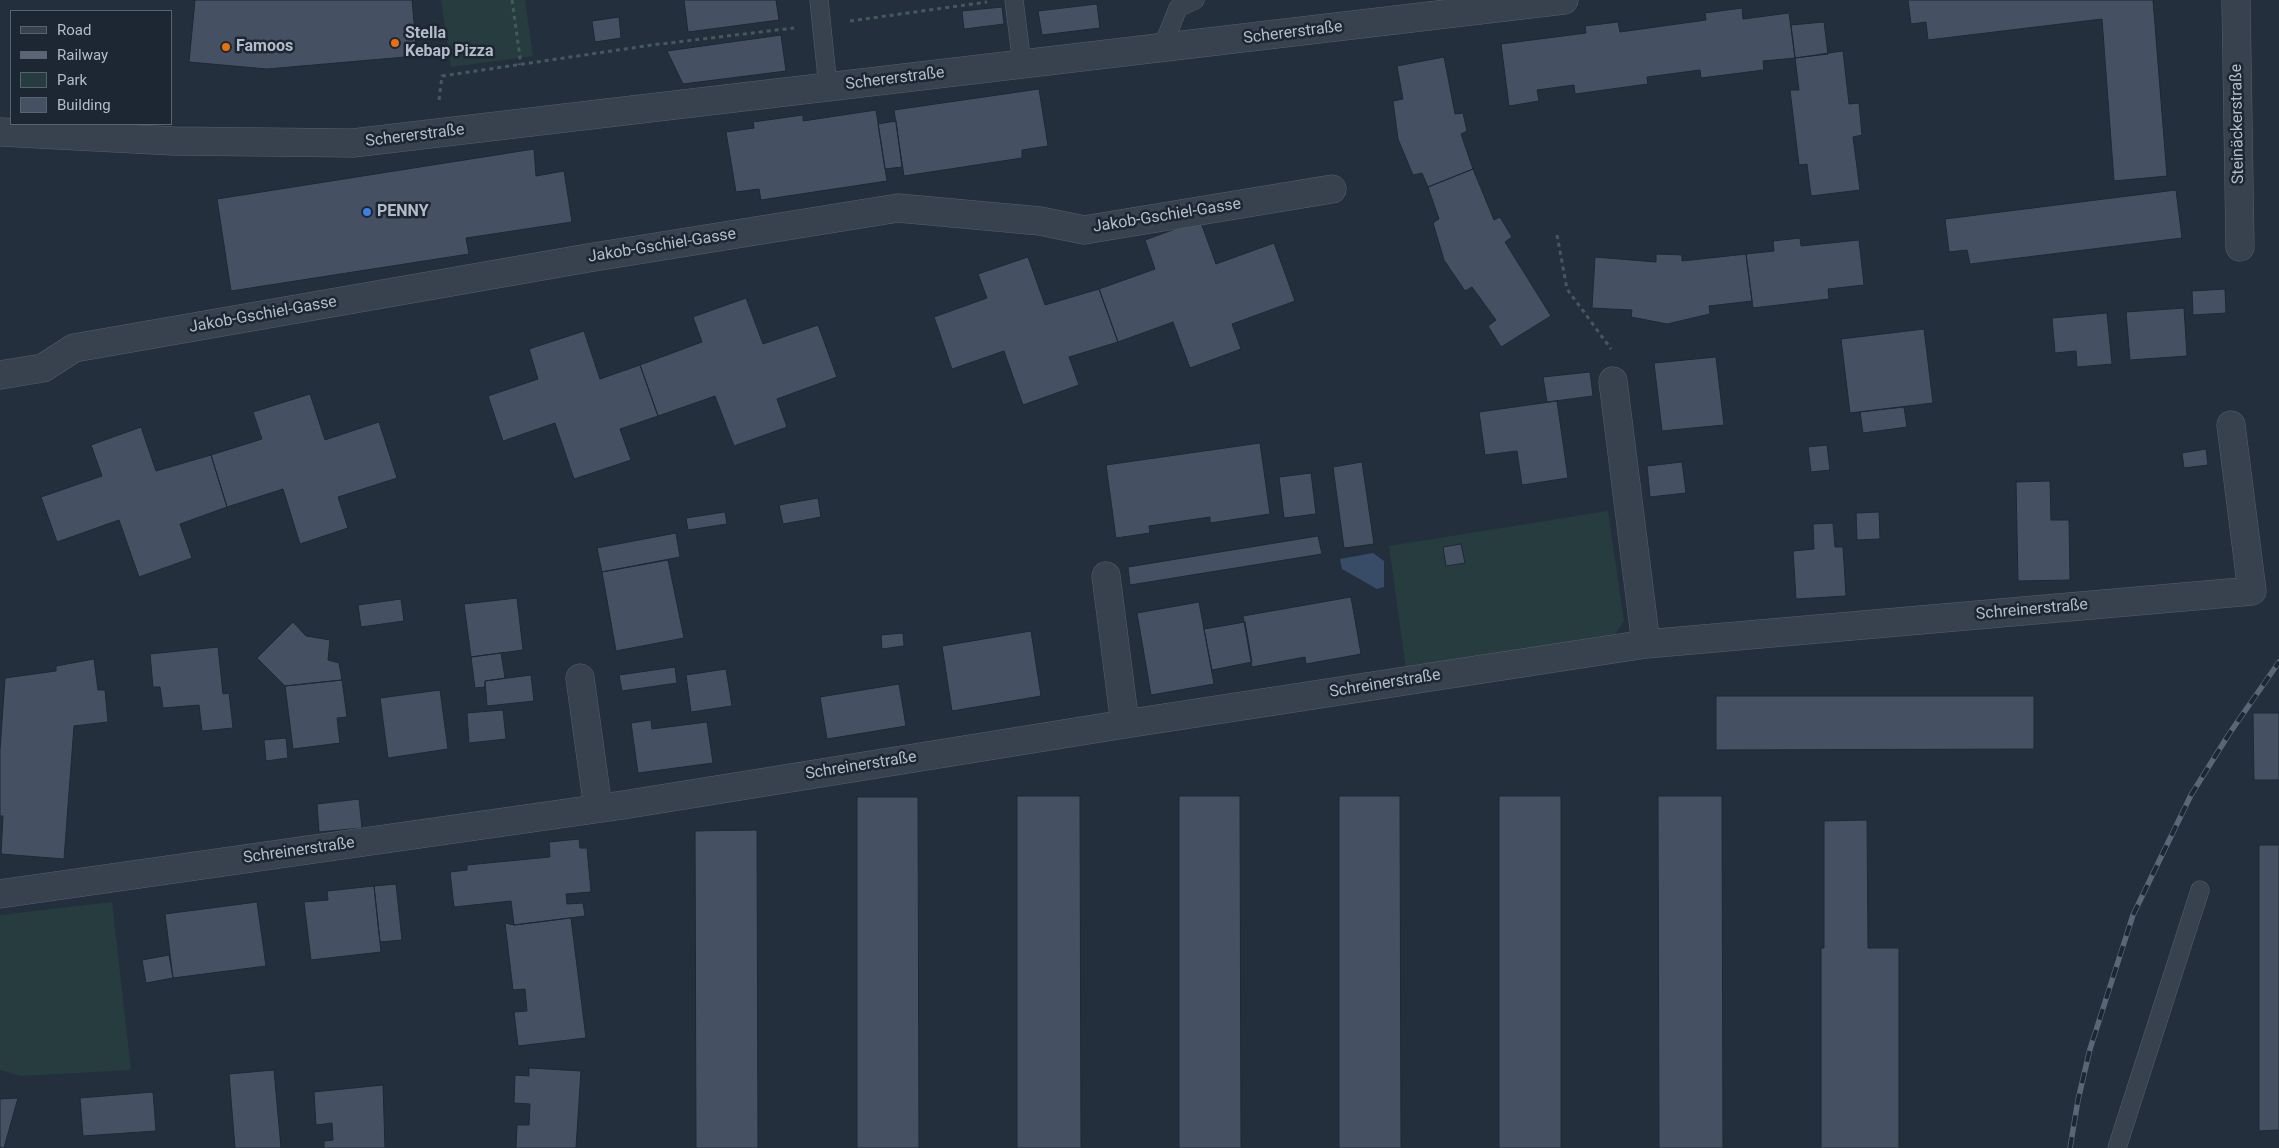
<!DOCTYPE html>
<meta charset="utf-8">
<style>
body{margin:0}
#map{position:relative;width:2279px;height:1148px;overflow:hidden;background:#242f3e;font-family:Roboto,sans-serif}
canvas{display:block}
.legend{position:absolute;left:10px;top:10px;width:162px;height:115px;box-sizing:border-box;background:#1d2633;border:1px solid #59626f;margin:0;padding:6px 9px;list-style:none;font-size:15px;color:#b4bcc9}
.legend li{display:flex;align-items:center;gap:10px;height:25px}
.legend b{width:25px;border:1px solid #59626f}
</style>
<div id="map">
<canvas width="2279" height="1148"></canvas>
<ul class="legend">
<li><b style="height:6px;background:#38414e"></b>Road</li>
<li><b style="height:6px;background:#5a6575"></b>Railway</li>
<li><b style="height:14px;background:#263c3f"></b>Park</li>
<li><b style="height:14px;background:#455162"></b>Building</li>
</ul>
</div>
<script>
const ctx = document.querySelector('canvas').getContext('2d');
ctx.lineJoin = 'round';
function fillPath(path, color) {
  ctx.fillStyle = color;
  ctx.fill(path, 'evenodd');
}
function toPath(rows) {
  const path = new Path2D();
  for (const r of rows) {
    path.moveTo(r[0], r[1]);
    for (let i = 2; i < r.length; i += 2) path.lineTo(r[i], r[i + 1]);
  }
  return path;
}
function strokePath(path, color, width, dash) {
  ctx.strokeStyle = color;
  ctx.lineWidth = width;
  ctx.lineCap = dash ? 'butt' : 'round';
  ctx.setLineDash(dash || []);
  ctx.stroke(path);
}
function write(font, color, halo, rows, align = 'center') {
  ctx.font = font + ' Roboto,sans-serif';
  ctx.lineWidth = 5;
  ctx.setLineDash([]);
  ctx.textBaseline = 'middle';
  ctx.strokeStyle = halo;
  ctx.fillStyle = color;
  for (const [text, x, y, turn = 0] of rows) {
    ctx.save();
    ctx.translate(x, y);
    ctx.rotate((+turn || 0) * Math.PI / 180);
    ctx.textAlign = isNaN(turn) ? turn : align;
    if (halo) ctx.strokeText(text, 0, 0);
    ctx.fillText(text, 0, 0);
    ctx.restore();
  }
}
const green = toPath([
 [441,0,525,0,533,56,451,67],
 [1608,511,1624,621,1611,640,1406,669,1389,546],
 [112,902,131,1070,21,1076,0,1070,0,915]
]);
const water = toPath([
 [1373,553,1384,561,1384,587,1377,589,1342,569,1340,559]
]);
const building = toPath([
 [195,0,412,0,417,56,267,69,189,62,195,0],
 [684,0,776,0,779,20,688,32,684,0],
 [1908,0,2153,0,2167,176,2114,181,2102,19,1928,40,1926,22,1911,24,1908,0],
 [1097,4,1100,28,1042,35,1038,11,1097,4],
 [1002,7,1004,24,964,29,962,11,1002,7],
 [1742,8,1743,19,1789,13,1795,58,1763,61,1764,70,1701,78,1700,70,1647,77,1648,84,1575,94,1574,85,1537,90,1539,101,1509,106,1501,44,1586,33,1585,26,1618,22,1620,32,1706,20,1705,13,1742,8],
 [619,17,621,38,595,42,592,21,619,17],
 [1824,22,1828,54,1795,58,1791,25,1824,22],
 [781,35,786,71,683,84,667,51,781,35],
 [1843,51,1849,104,1859,103,1862,135,1853,137,1860,190,1811,196,1807,164,1799,165,1790,90,1799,90,1795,58,1843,51],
 [1444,57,1455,114,1463,113,1467,131,1461,134,1473,169,1428,187,1422,173,1413,175,1398,139,1393,101,1403,99,1397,66,1444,57],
 [1039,89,1048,146,1022,150,1022,158,904,176,894,110,1039,89],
 [876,110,887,181,761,200,759,189,736,192,726,132,754,128,753,122,803,115,803,121,876,110],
 [896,121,902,167,885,169,878,124,896,121],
 [534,149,536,176,564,171,572,222,466,238,469,254,231,291,217,199,534,149],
 [1473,169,1494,220,1500,217,1512,237,1505,242,1551,316,1501,347,1488,326,1496,320,1472,287,1465,291,1444,260,1433,223,1439,219,1428,187,1473,169],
 [2176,190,2182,238,1970,264,1967,250,1949,252,1945,219,2176,190],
 [1200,220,1216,264,1274,243,1295,301,1232,324,1241,349,1190,368,1173,322,1118,342,1099,289,1155,269,1145,240,1200,220],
 [1800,238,1801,246,1859,240,1864,285,1828,289,1829,299,1753,308,1746,254,1774,251,1773,241,1800,238],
 [1656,254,1682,255,1682,261,1746,254,1752,301,1709,306,1710,314,1667,324,1631,317,1632,310,1592,308,1595,257,1656,262,1656,254],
 [1028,257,1045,305,1099,289,1118,342,1069,357,1079,385,1023,405,1004,351,952,369,934,317,987,298,978,274,1028,257],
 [2225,289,2226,313,2193,315,2192,291,2225,289],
 [746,298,763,344,818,325,837,377,777,399,787,427,734,446,715,396,658,416,640,365,702,342,693,317,746,298],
 [2184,308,2187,356,2130,360,2126,312,2184,308],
 [2107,313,2112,364,2077,367,2076,351,2055,353,2052,318,2107,313],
 [1924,329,1933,403,1850,413,1841,339,1924,329],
 [584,331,600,379,640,365,658,416,620,429,631,460,574,479,555,423,503,441,488,396,538,379,529,349,584,331],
 [1716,357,1724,425,1662,431,1654,363,1716,357],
 [1590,372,1593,396,1547,402,1543,377,1590,372],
 [310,394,325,440,379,422,397,478,338,497,348,528,300,544,283,489,227,507,211,455,262,439,253,412,310,394],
 [1557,401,1568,478,1522,485,1517,451,1485,455,1479,412,1557,401],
 [1904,407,1907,427,1863,433,1860,412,1904,407],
 [141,427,156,471,211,455,227,507,180,524,192,558,139,577,119,520,57,542,41,497,102,476,91,445,141,427],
 [1260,443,1270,514,1210,523,1210,517,1149,526,1150,533,1116,538,1106,465,1260,443],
 [1827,445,1830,470,1811,472,1808,447,1827,445],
 [2206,449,2208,465,2184,468,2182,453,2206,449],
 [1362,462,1374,544,1344,548,1333,467,1362,462],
 [1682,462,1686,493,1650,497,1647,466,1682,462],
 [1311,473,1316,514,1284,518,1279,477,1311,473],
 [2050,481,2051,520,2069,520,2070,580,2018,581,2016,482,2050,481],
 [818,498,821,517,783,524,779,505,818,498],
 [725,512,727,524,688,530,686,518,725,512],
 [1879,512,1880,539,1857,540,1856,513,1879,512],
 [1833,523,1835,547,1843,547,1846,596,1796,599,1793,551,1814,549,1813,524,1833,523],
 [676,533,680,557,602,572,597,548,676,533],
 [1318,536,1322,554,1130,585,1128,567,1318,536],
 [1461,544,1465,563,1446,566,1443,547,1461,544],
 [668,560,684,638,616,651,602,572,668,560],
 [1351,597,1361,654,1306,664,1305,657,1252,667,1243,616,1351,597],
 [517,598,523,650,471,657,464,604,517,598],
 [401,599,404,621,361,627,358,605,401,599],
 [1199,602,1214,684,1151,695,1137,613,1199,602],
 [293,622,306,636,330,640,328,660,339,663,342,680,285,686,257,658,293,622],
 [1245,622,1252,662,1212,670,1204,629,1245,622],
 [1031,631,1041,696,952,711,942,646,1031,631],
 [903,633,904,646,882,649,881,635,903,633],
 [218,647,223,694,229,693,233,728,202,731,199,705,163,708,160,687,153,687,150,654,218,647],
 [501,653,505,678,485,681,485,687,475,688,471,657,501,653],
 [94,659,98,690,105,690,108,722,74,726,64,859,1,854,3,816,0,816,0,750,5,678,56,671,56,666,94,659],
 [675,667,677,683,622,691,619,675,675,667],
 [726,669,732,706,691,712,686,675,726,669],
 [531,675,534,701,487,706,485,681,531,675],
 [342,680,347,717,337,718,340,743,293,749,285,686,342,680],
 [899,684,906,726,827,739,820,697,899,684],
 [440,690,448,749,388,758,380,698,440,690],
 [1716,696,2034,696,2034,749,1716,750,1716,696],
 [503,710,506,739,469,743,467,713,503,710],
 [2253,713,2279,713,2279,780,2254,780,2253,713],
 [651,720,652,729,707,722,713,763,638,773,631,723,651,720],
 [286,738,288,758,266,761,264,740,286,738],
 [1017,796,1080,796,1081,1148,1017,1148,1017,796],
 [1179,796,1240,796,1241,1148,1179,1148,1179,796],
 [1339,796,1400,796,1401,1148,1339,1148,1339,796],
 [1499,796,1561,796,1561,1148,1499,1148,1499,796],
 [1658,796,1722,796,1723,1148,1659,1148,1658,796],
 [857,797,918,797,919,1148,857,1148,857,797],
 [359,799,362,828,319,832,317,804,359,799],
 [1867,820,1868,948,1899,948,1899,1148,1821,1148,1821,948,1824,948,1824,821,1867,820],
 [757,830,758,1148,696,1148,695,831,757,830],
 [579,839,580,848,587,848,591,892,566,894,567,904,583,903,585,916,514,925,511,901,454,907,450,872,467,870,467,865,550,857,549,842,579,839],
 [2259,845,2279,845,2279,1130,2259,1131,2259,845],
 [396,884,402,940,380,942,374,886,396,884],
 [374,886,381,952,311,960,304,902,328,900,327,891,374,886],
 [257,902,266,966,173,978,165,914,257,902],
 [571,918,586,1038,518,1046,514,1012,527,1011,525,989,513,990,505,923,514,925,571,918],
 [169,955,173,978,146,983,142,960,169,955],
 [529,1068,581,1071,576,1148,516,1148,517,1125,529,1125,530,1104,514,1103,515,1075,529,1076,529,1068],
 [274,1070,281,1148,235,1148,229,1074,274,1070],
 [383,1085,385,1148,324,1148,324,1141,333,1140,332,1123,316,1125,314,1092,383,1085],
 [153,1092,156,1131,83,1136,80,1098,153,1092],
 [18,1098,4,1148,0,1147,0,1099,18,1098]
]);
const path = toPath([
 [512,0,520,57,519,65],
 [850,21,987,2],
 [439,100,442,76,652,45,794,28],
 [1557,235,1567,289,1611,349]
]);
const lane = toPath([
 [819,0,828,87],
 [1014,0,1022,64],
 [1162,48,1178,8,1195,0],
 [2117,1148,2200,890]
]);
const street = toPath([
 [2236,0,2240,247],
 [0,132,173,141,353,143,1564,0],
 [0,375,43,368,74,348,588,258,898,208,1040,221,1084,230,1332,189],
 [1613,381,1646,644],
 [1106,576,1125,724],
 [580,678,598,808],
 [0,894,623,805,1125,724,1646,644,2252,591,2231,425]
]);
const rail = toPath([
 [2070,1148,2078,1100,2090,1049,2133,915,2191,795,2229,734,2279,662]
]);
const markers = [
 [395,43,5,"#e8710a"],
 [226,47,5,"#e8710a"],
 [367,212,5,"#3f7fe0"]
];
const streetNames = [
 ["Schererstraße",1293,33,-7],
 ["Schererstraße",895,79,-7],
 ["Steinäckerstraße",2238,124,-91],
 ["Schererstraße",415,136,-7],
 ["Jakob-Gschiel-Gasse",1167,216,-9],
 ["Jakob-Gschiel-Gasse",662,246,-9],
 ["Jakob-Gschiel-Gasse",263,315,-10],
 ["Schreinerstraße",2032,610,-5],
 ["Schreinerstraße",1385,684,-9],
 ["Schreinerstraße",861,766,-9],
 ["Schreinerstraße",299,851,-8]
];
const poiNames = [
 ["Stella",405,34],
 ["Kebap Pizza",405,52],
 ["Famoos",236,47],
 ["PENNY",377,212]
];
fillPath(green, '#263c3f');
fillPath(water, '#394c67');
fillPath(building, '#455162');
strokePath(building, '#1f2835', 1);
strokePath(lane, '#565f6c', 19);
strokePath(street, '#565f6c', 29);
strokePath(path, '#44595c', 3, [4, 4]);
strokePath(lane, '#38414e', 18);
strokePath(street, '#38414e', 28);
strokePath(rail, '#5a6575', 5.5);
strokePath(rail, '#1d2633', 4, [11]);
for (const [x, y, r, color] of markers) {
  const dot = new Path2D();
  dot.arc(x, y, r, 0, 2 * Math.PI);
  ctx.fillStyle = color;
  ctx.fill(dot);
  strokePath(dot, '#1d2633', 2);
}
write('16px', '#b4bcc9', '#1d2633', streetNames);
write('bold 16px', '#b4bcc9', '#1d2633', poiNames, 'left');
</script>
